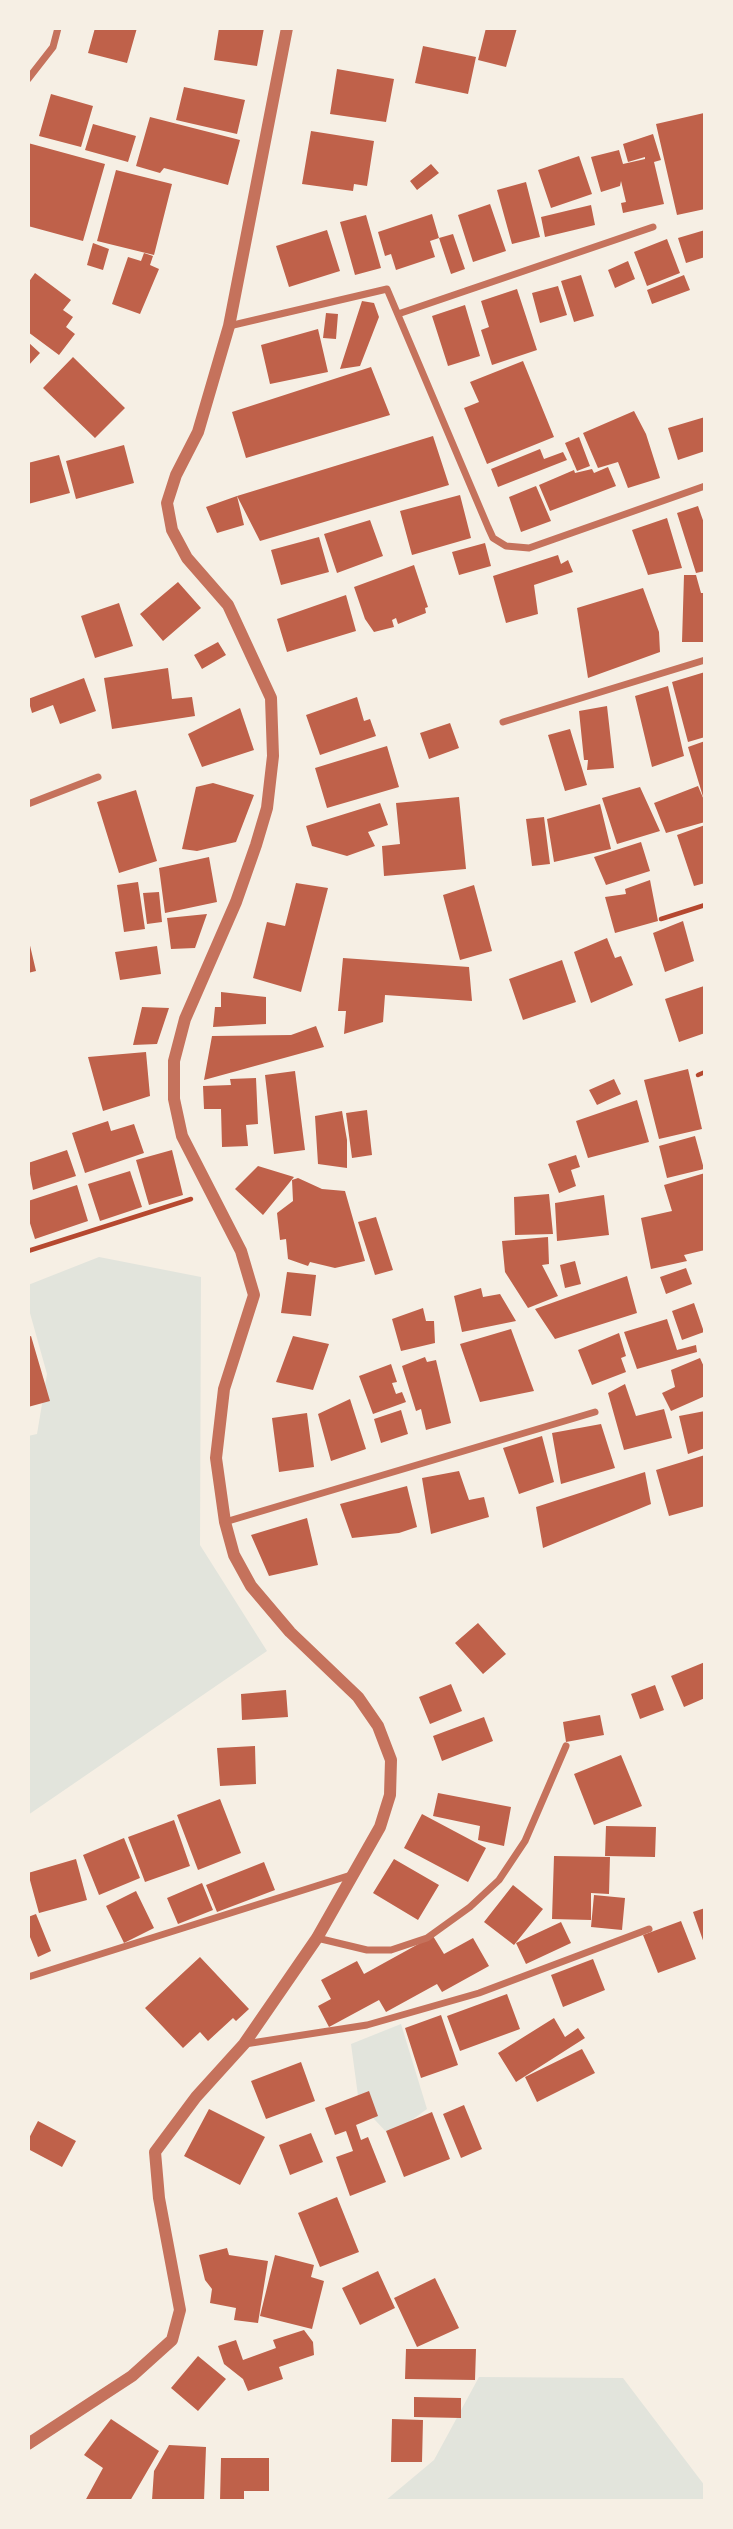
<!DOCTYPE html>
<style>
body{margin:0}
#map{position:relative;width:733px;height:2529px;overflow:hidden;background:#f6efe4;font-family:Commissioner,sans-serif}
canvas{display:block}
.frame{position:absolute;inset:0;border:30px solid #f6efe4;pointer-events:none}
</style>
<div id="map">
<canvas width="733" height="2529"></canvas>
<div class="frame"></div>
</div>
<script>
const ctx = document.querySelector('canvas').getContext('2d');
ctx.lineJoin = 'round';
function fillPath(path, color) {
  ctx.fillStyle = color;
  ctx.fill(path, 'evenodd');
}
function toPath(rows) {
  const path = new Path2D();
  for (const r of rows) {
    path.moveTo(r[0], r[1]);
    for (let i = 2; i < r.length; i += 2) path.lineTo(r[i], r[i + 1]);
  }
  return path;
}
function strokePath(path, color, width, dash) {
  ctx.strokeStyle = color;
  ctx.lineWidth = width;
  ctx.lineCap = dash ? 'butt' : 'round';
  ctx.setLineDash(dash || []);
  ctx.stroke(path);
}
const green = toPath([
 [99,1257,201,1277,200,1545,267,1651,28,1815,28,1436,37,1434,47,1374,28,1306,28,1285],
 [401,2024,427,2109,390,2136,359,2103,351,2044],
 [479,2377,623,2378,705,2486,705,2501,385,2501,434,2460]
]);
const building = toPath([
 [95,28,137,28,127,63,88,53],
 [219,28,264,28,257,66,214,60],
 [486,28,517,28,506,67,478,60],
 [423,46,476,57,468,94,415,83],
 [337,69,394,79,386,122,330,114],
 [184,87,245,100,237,134,176,120],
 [51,94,93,106,81,147,39,136],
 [704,113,705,209,677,215,656,124],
 [150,117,240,140,228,185,164,168,160,173,136,166],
 [93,124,136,136,128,162,85,150],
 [311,131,374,141,367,186,354,184,353,191,302,184],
 [653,134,661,160,654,162,664,204,623,213,621,203,626,202,621,181,620,186,601,192,591,157,619,150,623,164,645,159,645,157,628,162,623,144],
 [28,143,105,164,83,241,28,226],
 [579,156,592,194,551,208,538,170],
 [431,164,439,173,417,190,410,181],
 [116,170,172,184,154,255,97,241],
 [526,182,540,237,512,244,497,190],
 [490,204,506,251,473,262,458,215],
 [591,205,595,225,545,237,541,217],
 [432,214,439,238,430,241,435,257,396,270,391,254,385,256,378,232],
 [366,215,381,268,355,275,340,222],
 [327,230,340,271,289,287,276,246],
 [705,230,705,257,686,263,678,238],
 [453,234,465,269,451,274,439,238],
 [667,239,680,273,647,286,634,252],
 [93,243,109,249,103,270,87,265],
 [144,253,153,256,150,265,159,269,140,314,112,304,128,257,141,261],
 [628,261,635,279,615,288,608,270],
 [35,273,71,300,63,310,73,317,66,327,75,334,59,355,28,332,28,283],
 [581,275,594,316,574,322,561,281],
 [684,275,690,290,652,304,647,290],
 [558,286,567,315,540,323,532,293],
 [517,289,537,350,492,365,481,330,489,327,481,301],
 [362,301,374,303,379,317,360,366,340,369],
 [465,305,480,356,448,366,432,316],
 [326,313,338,314,336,339,323,338],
 [318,329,328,372,270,384,261,345],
 [28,342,40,353,28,366],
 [73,357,125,408,95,438,43,388],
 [523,361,554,437,487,464,464,408,479,402,470,382],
 [371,367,390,415,246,458,232,412],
 [634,411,646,434,660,478,628,488,618,462,598,468,583,433],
 [705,417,705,451,678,460,668,428],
 [433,436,449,485,260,541,237,496,244,525,217,533,206,507,237,496],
 [579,437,590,466,577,471,565,443],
 [124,445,134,483,76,499,66,461],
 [540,449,544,459,563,452,567,460,498,487,491,469],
 [59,455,70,493,28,504,28,463],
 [608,467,616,486,550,511,539,485,574,470,575,473,592,469,594,473],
 [536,486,551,521,521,532,509,497],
 [460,495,471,538,412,555,400,511],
 [698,506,705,526,705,571,696,573,677,513],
 [667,518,682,568,648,575,632,530],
 [370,520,383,556,337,573,324,534],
 [319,537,329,572,281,585,271,550],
 [485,543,491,566,459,575,452,552],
 [558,555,561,564,568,560,573,572,534,585,538,614,506,623,493,576],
 [414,565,428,607,425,608,426,613,398,624,396,618,392,620,394,627,374,632,365,619,354,587],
 [684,575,696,575,701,593,705,593,705,642,682,642],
 [178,582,201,608,163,641,140,614],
 [643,588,659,632,660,652,588,678,577,608],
 [346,595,356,631,287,652,277,619],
 [119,603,133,646,95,658,81,616],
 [218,642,226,655,202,669,194,655],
 [168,668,172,699,192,697,195,716,112,729,104,678],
 [705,672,705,737,688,742,672,682],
 [84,678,96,711,60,724,53,705,32,713,28,699],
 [668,686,684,756,652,767,635,696],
 [357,697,364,721,370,719,376,736,320,755,306,715],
 [607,706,614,768,587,770,588,760,584,760,579,711],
 [240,708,254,750,202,767,188,734],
 [450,723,459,748,429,759,420,733],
 [570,729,587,785,565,791,548,735],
 [705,741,705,822,666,833,654,803,698,786,704,800,688,747],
 [387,746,399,787,327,808,315,768],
 [213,783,254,795,236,842,197,851,182,849,196,787],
 [640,787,660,831,617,844,602,798],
 [136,790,157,861,119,873,97,802],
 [459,797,466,869,384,876,382,846,400,844,396,803],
 [380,803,388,825,368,832,375,846,347,856,312,846,306,826],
 [600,804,611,849,554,862,547,819],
 [544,817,550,864,532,866,526,819],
 [705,825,705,883,694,886,677,835],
 [641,842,650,871,606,885,594,857],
 [209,857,217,902,165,913,159,868],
 [650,880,658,921,615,933,605,897,626,894,625,889],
 [138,882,145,929,124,932,117,885],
 [296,883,328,888,301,992,253,978,267,922,285,926],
 [474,885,492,951,460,960,443,895],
 [159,892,162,922,147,924,143,893],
 [207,914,195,948,171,949,167,918],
 [683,921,694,961,665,972,653,933],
 [28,937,36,971,28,973],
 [607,938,615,958,621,956,633,985,591,1003,574,952],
 [157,946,161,974,120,980,115,952],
 [343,958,469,967,472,1001,385,995,383,1022,344,1034,346,1011,338,1011],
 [562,960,576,1002,523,1020,509,979],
 [704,986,705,1033,679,1042,665,999],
 [221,992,266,997,266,1024,213,1027,215,1007,221,1007],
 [142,1007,169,1008,157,1044,133,1045],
 [316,1026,324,1047,204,1080,212,1036,291,1035],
 [146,1052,150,1096,103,1111,88,1057],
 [688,1069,702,1129,659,1139,644,1080],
 [295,1071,305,1150,274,1154,265,1075],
 [256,1078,258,1124,246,1125,248,1146,222,1147,221,1109,204,1109,203,1086,231,1085,230,1079],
 [614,1079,621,1094,597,1105,589,1090],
 [637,1100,649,1142,588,1158,576,1121],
 [367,1110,372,1155,352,1158,346,1113],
 [342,1111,347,1140,347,1168,318,1164,315,1116],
 [108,1121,111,1131,134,1124,144,1153,85,1173,72,1133],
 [695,1136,704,1169,667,1178,659,1146],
 [67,1150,76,1176,33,1190,28,1163],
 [172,1150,183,1195,149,1205,136,1160],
 [576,1155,580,1167,571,1170,576,1186,559,1193,548,1164],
 [258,1166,294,1177,263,1215,235,1189],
 [130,1171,142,1207,100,1221,88,1184],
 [705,1173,705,1250,684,1255,687,1261,651,1269,641,1218,672,1211,664,1185],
 [298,1178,322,1189,345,1191,365,1261,335,1268,310,1262,308,1266,288,1259,286,1239,280,1240,277,1213,293,1201,292,1180],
 [77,1185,88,1221,35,1239,28,1217,28,1201],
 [549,1194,553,1234,515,1235,514,1197],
 [604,1195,609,1235,557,1241,555,1203],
 [376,1217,393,1270,375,1275,358,1222],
 [548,1237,549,1264,542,1265,558,1296,528,1308,505,1272,502,1241],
 [575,1261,581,1284,565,1288,560,1265],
 [686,1268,692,1284,666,1294,660,1277],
 [287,1272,316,1275,311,1316,281,1313],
 [627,1276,637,1313,555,1339,535,1309],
 [481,1288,483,1297,500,1294,516,1321,462,1332,454,1296],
 [694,1303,704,1332,682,1340,672,1311],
 [423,1308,426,1321,434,1321,435,1343,401,1351,392,1319],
 [667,1319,677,1350,696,1345,697,1352,637,1369,624,1332],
 [511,1329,534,1391,480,1402,460,1344],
 [619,1333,626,1356,621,1358,626,1372,592,1385,578,1350],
 [31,1336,50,1401,28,1407,28,1337],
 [293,1336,329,1344,313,1390,276,1382],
 [425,1357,427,1362,436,1360,451,1423,426,1430,421,1409,416,1411,402,1366],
 [700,1358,705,1369,705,1396,671,1411,662,1393,675,1387,671,1370],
 [391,1364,397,1382,392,1383,396,1394,402,1392,406,1402,373,1414,359,1376],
 [625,1384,636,1416,664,1409,672,1438,624,1450,608,1393],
 [350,1399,366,1449,331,1461,318,1414],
 [401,1410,408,1434,381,1443,374,1419],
 [705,1411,705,1448,688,1454,679,1416],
 [307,1413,314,1467,279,1472,272,1418],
 [601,1424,615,1468,561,1484,552,1433],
 [542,1436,554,1482,519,1494,503,1448],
 [705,1455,705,1506,669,1516,656,1470],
 [459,1471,469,1500,484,1497,489,1517,431,1534,422,1478],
 [645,1472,651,1504,543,1548,536,1507],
 [407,1486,417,1527,399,1533,352,1538,340,1504],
 [307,1518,318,1565,269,1576,251,1535],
 [478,1623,506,1654,483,1674,455,1643],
 [705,1662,705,1698,684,1707,671,1676],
 [451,1684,462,1711,430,1724,419,1697],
 [655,1685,664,1710,640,1719,631,1694],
 [286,1690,288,1717,242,1720,241,1694],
 [600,1715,604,1735,566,1742,563,1722],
 [484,1717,493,1741,442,1761,433,1736],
 [255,1746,256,1784,220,1786,217,1748],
 [621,1755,642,1806,594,1825,574,1774],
 [438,1793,511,1807,504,1846,478,1840,480,1826,433,1816],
 [220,1799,241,1853,198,1870,177,1815],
 [422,1814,486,1848,468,1882,404,1848],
 [174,1820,190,1866,145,1882,128,1837],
 [606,1826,656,1827,655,1857,605,1856],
 [124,1838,140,1878,99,1895,83,1855],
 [554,1856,610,1857,609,1894,591,1893,591,1920,552,1919],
 [76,1859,87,1900,39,1913,28,1873],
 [394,1859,439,1885,418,1920,373,1893],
 [264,1862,275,1890,217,1912,206,1885],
 [202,1883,213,1910,178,1924,167,1898],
 [513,1885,543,1909,514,1945,484,1922],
 [136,1891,154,1928,124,1943,106,1906],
 [594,1895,625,1898,622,1930,591,1927],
 [705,1908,705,1946,693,1912],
 [36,1914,51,1951,38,1957,28,1932,28,1917],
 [681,1921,696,1959,658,1973,643,1935],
 [561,1922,571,1943,526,1964,516,1943],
 [433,1936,444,1954,473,1938,489,1966,442,1992,437,1984,386,2012,379,2000,329,2027,318,2006,331,1999,321,1980,357,1961,364,1974],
 [200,1957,249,2009,236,2021,233,2018,208,2041,200,2032,183,2048,145,2008],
 [593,1959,605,1990,563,2007,551,1975],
 [507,1994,520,2029,460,2051,447,2016],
 [441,2015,458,2065,421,2078,405,2028],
 [554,2018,565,2037,578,2028,585,2038,516,2082,498,2053],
 [582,2049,595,2073,537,2102,525,2077],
 [301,2062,315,2101,266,2119,251,2081],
 [369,2091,378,2116,356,2125,361,2140,368,2137,386,2182,350,2196,336,2157,353,2151,346,2131,335,2135,325,2108],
 [464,2105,482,2149,461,2158,443,2114],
 [209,2109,265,2137,240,2185,184,2156],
 [432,2112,450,2159,404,2177,386,2131],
 [38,2121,76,2141,62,2167,28,2149,28,2140],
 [311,2133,323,2162,290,2175,279,2145],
 [337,2197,359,2252,320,2267,298,2213],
 [227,2248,229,2255,268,2261,258,2323,234,2320,236,2308,210,2303,212,2289,205,2280,199,2255],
 [275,2255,314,2265,311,2277,324,2281,312,2329,260,2316],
 [378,2271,395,2308,360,2325,342,2288],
 [435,2278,459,2328,417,2347,394,2298],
 [304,2330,313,2342,314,2355,279,2367,283,2379,248,2391,243,2379,224,2364,218,2346,236,2340,243,2360,276,2348,273,2340],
 [406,2349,476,2349,475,2380,405,2379],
 [198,2356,226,2379,198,2411,171,2388],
 [414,2397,461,2398,461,2418,414,2417],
 [111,2419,159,2451,130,2501,85,2501,103,2468,84,2455],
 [392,2419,423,2420,422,2462,391,2462],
 [169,2445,206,2447,204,2501,152,2500,154,2471],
 [221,2458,269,2458,269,2491,244,2491,244,2501,220,2501]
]);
const path = toPath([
 [661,919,705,905],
 [698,1075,705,1072],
 [28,1251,191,1199]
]);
const minor = toPath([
 [28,79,53,47,58,28],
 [398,314,653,227],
 [229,326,387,289,488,527,493,538,506,546,529,548,705,486],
 [503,722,705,660],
 [28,804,98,777],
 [225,1522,595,1412],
 [317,1938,367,1950,391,1950,427,1938,470,1907,499,1880,525,1841,566,1746],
 [28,1977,351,1875],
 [245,2044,367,2025,479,1993,649,1929]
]);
const tertiary = toPath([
 [28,2444,132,2376,172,2340,180,2310,159,2198,155,2152,196,2097,244,2044,317,1938,380,1827,390,1795,391,1760,378,1726,358,1697,290,1632,251,1586,234,1555,225,1522,216,1458,224,1389,254,1295,241,1251,182,1136,174,1099,174,1061,185,1019,236,902,256,845,267,808,273,756,271,698,228,605,187,558,172,530,167,503,176,475,198,432,229,326,287,28]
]);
fillPath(green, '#e2e4dc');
fillPath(building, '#bf614a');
strokePath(path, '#b5482f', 4.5);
strokePath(minor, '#c5725c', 7);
strokePath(tertiary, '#c5725c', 12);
</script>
